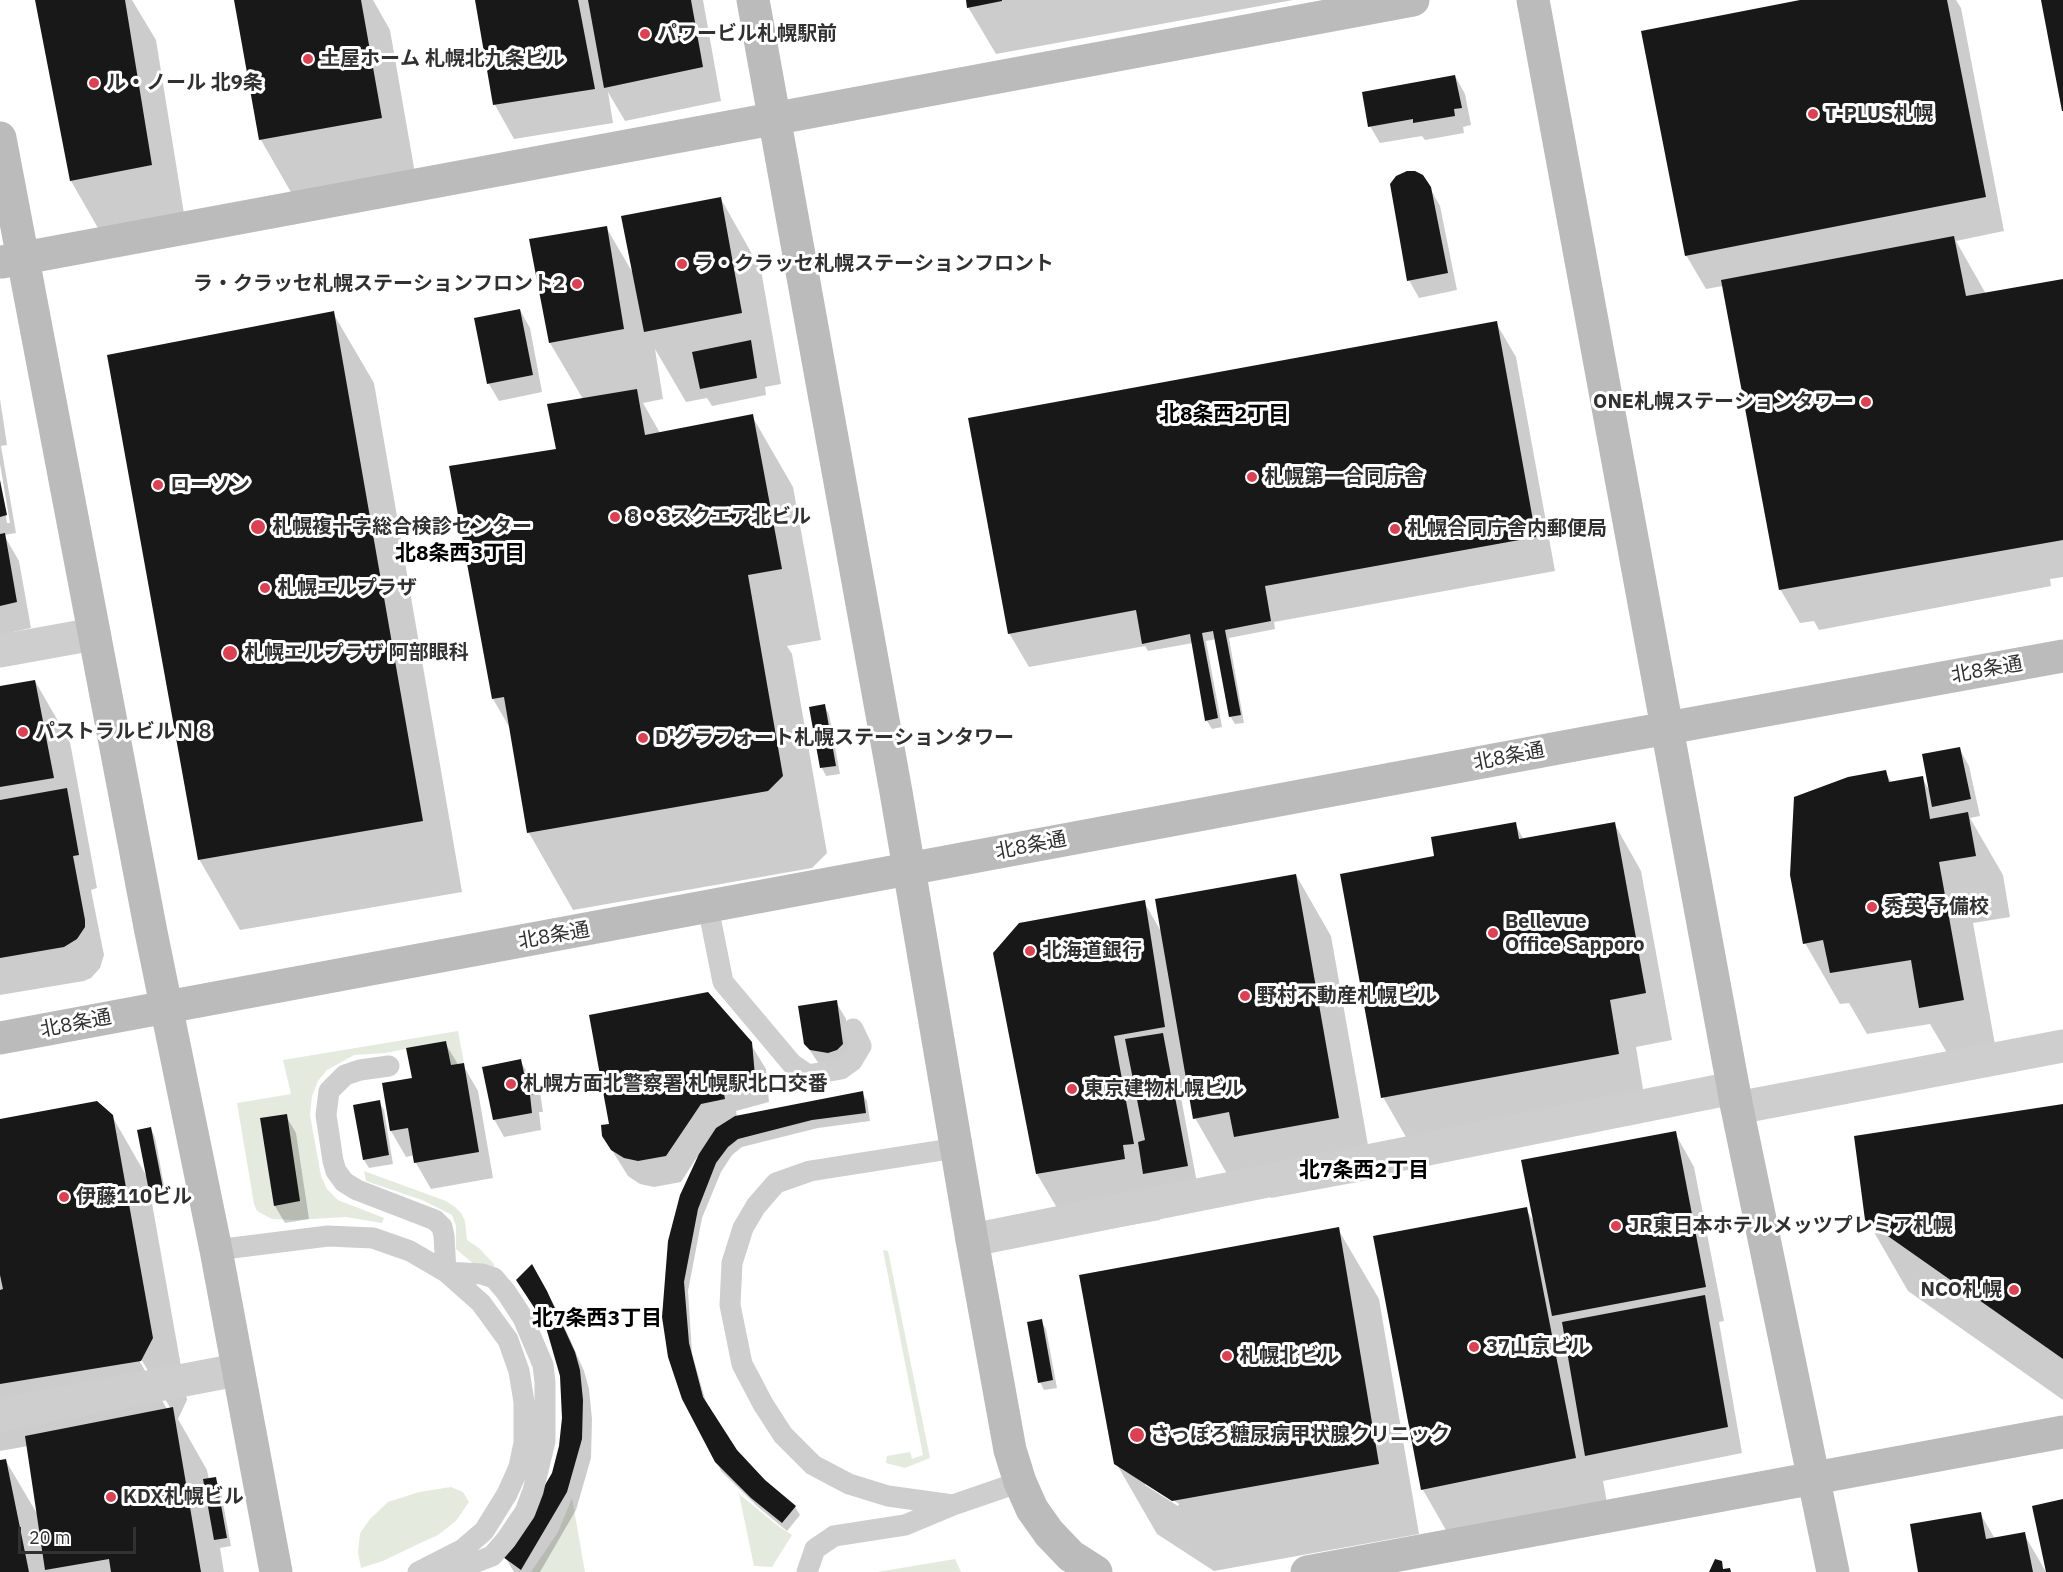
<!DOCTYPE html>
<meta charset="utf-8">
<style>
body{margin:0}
#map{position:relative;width:2063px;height:1572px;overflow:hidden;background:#fff;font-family:"IBM Plex Sans",sans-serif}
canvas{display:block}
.scale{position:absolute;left:18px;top:1527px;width:118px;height:27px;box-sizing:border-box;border:3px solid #313131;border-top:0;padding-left:8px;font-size:18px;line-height:21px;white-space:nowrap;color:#313131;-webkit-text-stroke:4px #fff;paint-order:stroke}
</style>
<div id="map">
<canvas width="2063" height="1572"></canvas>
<div class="scale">20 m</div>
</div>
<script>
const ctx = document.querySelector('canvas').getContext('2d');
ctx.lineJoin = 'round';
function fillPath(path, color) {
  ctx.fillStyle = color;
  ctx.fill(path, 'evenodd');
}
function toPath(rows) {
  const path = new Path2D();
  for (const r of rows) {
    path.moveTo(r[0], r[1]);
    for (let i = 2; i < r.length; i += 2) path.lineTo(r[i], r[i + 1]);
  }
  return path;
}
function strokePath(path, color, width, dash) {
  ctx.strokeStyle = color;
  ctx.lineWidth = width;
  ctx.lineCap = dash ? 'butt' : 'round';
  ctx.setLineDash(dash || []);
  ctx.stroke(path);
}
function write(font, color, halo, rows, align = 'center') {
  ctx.font = font + ' "IBM Plex Sans","Noto Sans JP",sans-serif';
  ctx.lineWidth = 6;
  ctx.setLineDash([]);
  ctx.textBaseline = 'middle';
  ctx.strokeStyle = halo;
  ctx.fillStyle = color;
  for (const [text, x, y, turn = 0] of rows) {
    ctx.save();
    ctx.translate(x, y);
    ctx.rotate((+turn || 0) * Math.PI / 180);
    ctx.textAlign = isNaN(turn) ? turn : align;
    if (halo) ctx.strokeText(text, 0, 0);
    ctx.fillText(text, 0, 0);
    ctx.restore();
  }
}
const green = toPath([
 [458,1031,464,1063,451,1065,446,1041,385,1053,354,1055,327,1070,318,1081,312,1096,310,1115,321,1176,327,1189,338,1200,384,1218,382,1223,346,1217,295,1220,272,1219,257,1211,254,1204,237,1103,291,1094,283,1060],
 [364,1171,446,1201,455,1207,461,1213,465,1221,467,1240,479,1248,494,1264,494,1270,477,1267,456,1249,456,1226,452,1215,422,1200,366,1181],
 [883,1250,888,1251,930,1458,905,1468,886,1463,887,1456,910,1452,912,1459,923,1455],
 [451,1487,463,1492,469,1502,456,1521,438,1535,414,1546,383,1561,361,1568,358,1552,360,1533,370,1519,388,1502,419,1492],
 [739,1494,777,1525,792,1535,772,1567,754,1566],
 [572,1498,585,1572,531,1572,558,1532],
 [955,1559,961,1572,877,1572]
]);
const shadow = toPath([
 [36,0,132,0,156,40,186,226,106,242,71,181],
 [236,0,373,0,390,30,416,179,296,201,261,140],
 [477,0,703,0,721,101,625,121,608,92,613,123,514,139,495,105],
 [967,0,1293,0,996,54,968,7],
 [1808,0,1956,0,1961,8,2004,231,1956,241,1986,294,2063,281,2063,577,2050,579,2051,586,1819,630,1814,621,1800,623,1780,589,1723,286,1706,289,1686,255],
 [1455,76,1465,94,1471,125,1463,127,1464,133,1425,140,1422,136,1380,143,1370,126],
 [1430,188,1440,206,1457,290,1419,298,1409,280],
 [721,199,761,270,781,384,765,387,766,395,712,406,707,398,686,402,655,349,663,399,643,403,660,433,752,416,793,487,821,640,787,646,792,654,827,853,812,868,573,910,529,833,511,730,493,699,480,622,583,399,550,343,531,240,606,227,634,275],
 [520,310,530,328,542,392,499,401,489,384],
 [333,313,374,383,462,892,240,930,199,859],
 [1496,323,1516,357,1555,571,1274,622,1275,629,1229,638,1244,723,1235,724,1230,716,1216,639,1206,641,1222,727,1212,729,1207,721,1193,643,1148,651,1145,646,1029,667,1009,633],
 [0,399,7,445,1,446,16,533,4,535,19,561,31,628,0,635,0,482,7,523,10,523,0,464],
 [35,681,70,742,97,888,91,890,104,955,100,968,91,978,84,981,0,995,0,688],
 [824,706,829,714,840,774,826,776,822,768,811,708],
 [1959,748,1969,766,1980,816,1970,818,2003,875,2010,917,1973,923,1998,1061,1956,1068,1930,1024,1867,1034,1849,1003,1840,1004,1805,943,1885,772,1892,783,1922,778,1931,793],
 [1614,823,1641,871,1672,1040,1636,1047,1645,1101,1410,1144,1383,1097,1515,824,1524,840],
 [1296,875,1331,936,1374,1179,1271,1198,1257,1174,1230,1179,1195,1118,1190,1090,1180,1092,1197,1183,1157,1206,1160,1220,1073,1235,1037,1174,995,953,1144,902,1162,933],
 [836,1002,846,1019,852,1062,821,1067,805,1043],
 [445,1043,459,1066,463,1065,478,1091,493,1178,431,1189,416,1163,415,1155,406,1157,391,1131,413,1079],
 [750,1043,766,1069,769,1102,736,1111,737,1117,862,1093,867,1101,870,1121,818,1128,742,1147,732,1155,721,1172,702,1218,688,1291,692,1353,707,1406,736,1451,764,1481,795,1507,800,1515,787,1531,757,1506,721,1471,669,1357,699,1158,697,1157,681,1182,654,1187,640,1184,628,1176,603,1136,610,1125],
 [520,1061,540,1092,543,1112,539,1112,541,1130,504,1137,494,1119],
 [379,1102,384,1110,393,1164,369,1168,364,1160],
 [2063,1106,2063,1400,1908,1291,1867,1220],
 [112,1116,147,1177,151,1129,155,1137,166,1196,155,1199,150,1192,187,1400,178,1419,207,1470,209,1480,215,1478,220,1487,231,1546,220,1548,224,1572,0,1572,0,1462,6,1461,39,1517,28,1446,0,1451,0,1121],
 [138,1354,171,1409,167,1409,136,1355],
 [286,1116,296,1133,309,1219,285,1223,275,1206],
 [1675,1133,1694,1167,1724,1321,1719,1322,1742,1453,1603,1481,1610,1519,1458,1551,1423,1490,1375,1237,1526,1209,1535,1224],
 [1338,1229,1379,1299,1419,1534,1214,1571,1157,1534,1116,1463],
 [1145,1481,1179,1504,1178,1506,1145,1485],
 [532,1267,557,1310,584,1371,589,1389,592,1419,591,1458,576,1510,540,1572,514,1572,505,1557,553,1473,561,1447,564,1418,562,1375,547,1327,528,1298],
 [1041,1321,1046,1329,1057,1388,1044,1390,1040,1382],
 [2063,1501,2063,1572,1919,1572,1980,1513,1995,1539,2024,1534,2046,1572]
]);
const building = toPath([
 [35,0,125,0,152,165,70,181],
 [234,0,361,0,382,118,259,140],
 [475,0,578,0,595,89,493,105],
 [588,0,691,0,703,67,604,88],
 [966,0,1002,0,1002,1,967,8],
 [1800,0,1947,0,1986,197,1685,256,1641,31],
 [2041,0,2063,0,2063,111,2062,111],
 [1455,75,1462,108,1454,109,1455,116,1413,123,1413,119,1368,127,1362,92],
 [1407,171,1415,171,1423,175,1431,187,1448,273,1407,281,1390,184,1396,176],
 [721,197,742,313,644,332,621,216],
 [607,226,624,329,549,343,529,239],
 [1954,236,1966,296,2063,279,2063,540,1779,590,1721,280],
 [520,309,533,375,487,384,474,318],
 [334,311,423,821,198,860,107,355],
 [1497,321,1536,537,1265,586,1271,621,1225,630,1241,715,1229,717,1213,631,1202,633,1218,718,1205,721,1190,634,1142,644,1136,610,1008,634,968,418],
 [751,340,757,378,700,389,692,352],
 [637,389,645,435,753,414,782,569,748,575,783,776,768,791,527,833,504,697,492,699,449,466,556,449,547,404],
 [0,480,7,515,0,517],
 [5,533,17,602,0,606,0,534],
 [35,680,54,778,0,787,0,686],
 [825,704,836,766,820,768,809,707],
 [1960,747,1971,799,1932,807,1922,754],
 [1886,770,1889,782,1923,776,1930,819,1968,812,1976,856,1939,862,1964,1000,1919,1008,1911,960,1830,973,1823,940,1803,944,1790,875,1794,797,1848,777],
 [67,788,79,855,73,856,85,920,85,927,77,939,64,947,0,958,0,800],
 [1516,822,1519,839,1615,822,1646,993,1610,1000,1619,1054,1381,1098,1340,874,1434,856,1431,837],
 [1296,874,1339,1118,1234,1137,1229,1112,1193,1119,1155,899],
 [1145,900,1165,1027,1114,1036,1134,1144,1123,1145,1125,1159,1036,1174,993,953,1019,923],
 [708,992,752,1042,755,1076,722,1085,725,1099,701,1104,666,1156,638,1161,624,1158,611,1150,602,1136,601,1125,609,1124,589,1015],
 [837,1000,843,1044,837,1050,828,1053,810,1050,804,1044,798,1006],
 [1163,1033,1188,1166,1143,1174,1138,1142,1145,1140,1125,1039],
 [446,1041,451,1065,464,1063,479,1152,414,1163,408,1128,390,1131,382,1083,412,1078,406,1048],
 [521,1059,524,1073,531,1073,534,1094,530,1095,532,1113,493,1120,482,1067],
 [863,1091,866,1113,812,1120,738,1139,728,1147,716,1163,698,1209,684,1282,689,1343,703,1397,737,1450,765,1480,796,1506,782,1523,751,1498,715,1462,682,1399,668,1357,662,1317,668,1241,680,1195,699,1154,716,1128,735,1116],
 [380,1100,389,1155,363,1160,353,1105],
 [97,1101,113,1115,153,1338,141,1361,0,1384,0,1290,3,1289,0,1275,0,1119],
 [2063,1104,2063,1359,1865,1220,1854,1136],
 [287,1114,300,1201,274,1206,260,1118],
 [151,1127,163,1188,149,1191,137,1130],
 [1676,1131,1706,1287,1552,1316,1521,1160],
 [1527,1207,1576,1458,1421,1490,1373,1236],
 [1339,1227,1379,1464,1172,1501,1114,1464,1079,1275],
 [532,1264,547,1291,575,1352,580,1370,583,1400,582,1439,567,1492,521,1570,503,1557,552,1473,559,1446,562,1418,560,1376,545,1324,516,1280],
 [1705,1295,1728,1427,1585,1456,1562,1322],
 [1042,1319,1053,1380,1038,1383,1027,1322],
 [173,1407,201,1572,111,1572,109,1559,45,1570,25,1436],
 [6,1459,29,1572,0,1572,0,1460],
 [216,1477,227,1538,214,1540,203,1479],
 [2063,1499,2063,1572,2046,1572,2032,1506],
 [1981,1512,1986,1539,2025,1532,2033,1572,1918,1572,1910,1524],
 [1715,1559,1722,1561,1723,1569,1730,1568,1731,1572,1709,1572]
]);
const lane = toPath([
 [708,907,723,982,792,1064,808,1075,841,1069,852,1061,861,1046,853,1029],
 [389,1066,360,1070,345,1075,329,1091,326,1115,333,1161,336,1171,344,1182,357,1190,435,1220,442,1227,444,1236,446,1272,482,1274,494,1278,506,1292,523,1318,543,1365,545,1382,545,1441,533,1491,525,1512,506,1540,492,1556,466,1566,439,1563],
 [216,1250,328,1236,373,1238,410,1251,446,1272,481,1303,508,1340,519,1371,524,1402,524,1443,519,1467,507,1494,484,1531,463,1549,418,1572],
 [953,1505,888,1496,849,1484,813,1465,783,1435,763,1404,742,1364,730,1305,732,1263,743,1228,756,1206,776,1183,810,1171,956,1148],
 [807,1572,815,1549,834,1536,905,1525,953,1505,1020,1482]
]);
const street = toPath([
 [0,651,94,634],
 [1737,1108,2063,1046],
 [972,1240,1733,1088],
 [0,1415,237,1370]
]);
const secondary = toPath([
 [753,0,896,792,972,1240,1010,1450,1020,1482,1032,1509,1049,1533,1071,1556,1096,1572],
 [1533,0,1737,1108,1833,1572],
 [0,138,151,932,216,1250,276,1572],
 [2,262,1413,0],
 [0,1038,1585,743,2063,656],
 [1307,1572,2063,1432]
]);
const markers = [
 [645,34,6,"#da4253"],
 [308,59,6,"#da4253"],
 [94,83,6,"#da4253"],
 [1813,114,6,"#da4253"],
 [682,264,6,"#da4253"],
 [577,284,6,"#da4253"],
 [1866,402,6,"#da4253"],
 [1252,477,6,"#da4253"],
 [158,485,6,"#da4253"],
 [615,517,6,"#da4253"],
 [258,527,8,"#da4253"],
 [1395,529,6,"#da4253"],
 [265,588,6,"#da4253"],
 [230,653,8,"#da4253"],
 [23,732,6,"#da4253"],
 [643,738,6,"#da4253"],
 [1872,907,6,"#da4253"],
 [1493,933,6,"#da4253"],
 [1030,951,6,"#da4253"],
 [1245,996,6,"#da4253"],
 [511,1084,6,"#da4253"],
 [1072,1089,6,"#da4253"],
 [64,1197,6,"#da4253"],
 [1616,1226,6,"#da4253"],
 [2014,1290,6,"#da4253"],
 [1474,1347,6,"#da4253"],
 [1227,1356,6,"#da4253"],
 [1137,1435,8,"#da4253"],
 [111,1497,6,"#da4253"]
];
const poiNames = [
 ["パワービル札幌駅前",657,34],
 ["土屋ホーム 札幌北九条ビル",320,59],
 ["ル・ノール 北9条",106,83],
 ["T-PLUS札幌",1825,114],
 ["ラ・クラッセ札幌ステーションフロント",694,264],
 ["ラ・クラッセ札幌ステーションフロント2",565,284,"right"],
 ["ONE札幌ステーションタワー",1854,402,"right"],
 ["札幌第一合同庁舎",1264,477],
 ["ローソン",170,485],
 ["8・3スクエア北ビル",627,517],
 ["札幌複十字総合検診センター",272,527],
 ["札幌合同庁舎内郵便局",1407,529],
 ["札幌エルプラザ",277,588],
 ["札幌エルプラザ 阿部眼科",244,653],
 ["パストラルビルＮ８",35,732],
 ["D'グラフォート札幌ステーションタワー",655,738],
 ["秀英 予備校",1884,907],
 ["Bellevue",1505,922],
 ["Office Sapporo",1505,945],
 ["北海道銀行",1042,951],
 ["野村不動産札幌ビル",1257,996],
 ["札幌方面北警察署 札幌駅北口交番",523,1084],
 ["東京建物札幌ビル",1084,1089],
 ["伊藤110ビル",76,1197],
 ["JR東日本ホテルメッツプレミア札幌",1628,1226],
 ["NCO札幌",2002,1290,"right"],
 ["37山京ビル",1486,1347],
 ["札幌北ビル",1239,1356],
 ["さっぽろ糖尿病甲状腺クリニック",1150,1435],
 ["KDX札幌ビル",123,1497]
];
const streetNames = [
 ["北8条通",1987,670,-10],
 ["北8条通",1509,757,-11],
 ["北8条通",1031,846,-11],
 ["北8条通",554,936,-10],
 ["北8条通",76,1024,-11]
];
const neighbourhoodNames = [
 ["北8条西2丁目",1224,415],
 ["北8条西3丁目",460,554],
 ["北7条西2丁目",1364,1171],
 ["北7条西3丁目",597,1319]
];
fillPath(green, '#e5eade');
fillPath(shadow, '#0003');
fillPath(building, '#181818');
strokePath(lane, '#cecece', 21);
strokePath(street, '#cecece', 33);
strokePath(secondary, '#bbb', 33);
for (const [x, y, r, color] of markers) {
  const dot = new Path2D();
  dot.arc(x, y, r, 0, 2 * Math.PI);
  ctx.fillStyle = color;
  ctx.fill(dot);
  strokePath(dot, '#fff', 2);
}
write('bold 20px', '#313131', '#fff', poiNames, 'left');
write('20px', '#313131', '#fff', streetNames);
write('bold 21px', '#000', '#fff', neighbourhoodNames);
</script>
